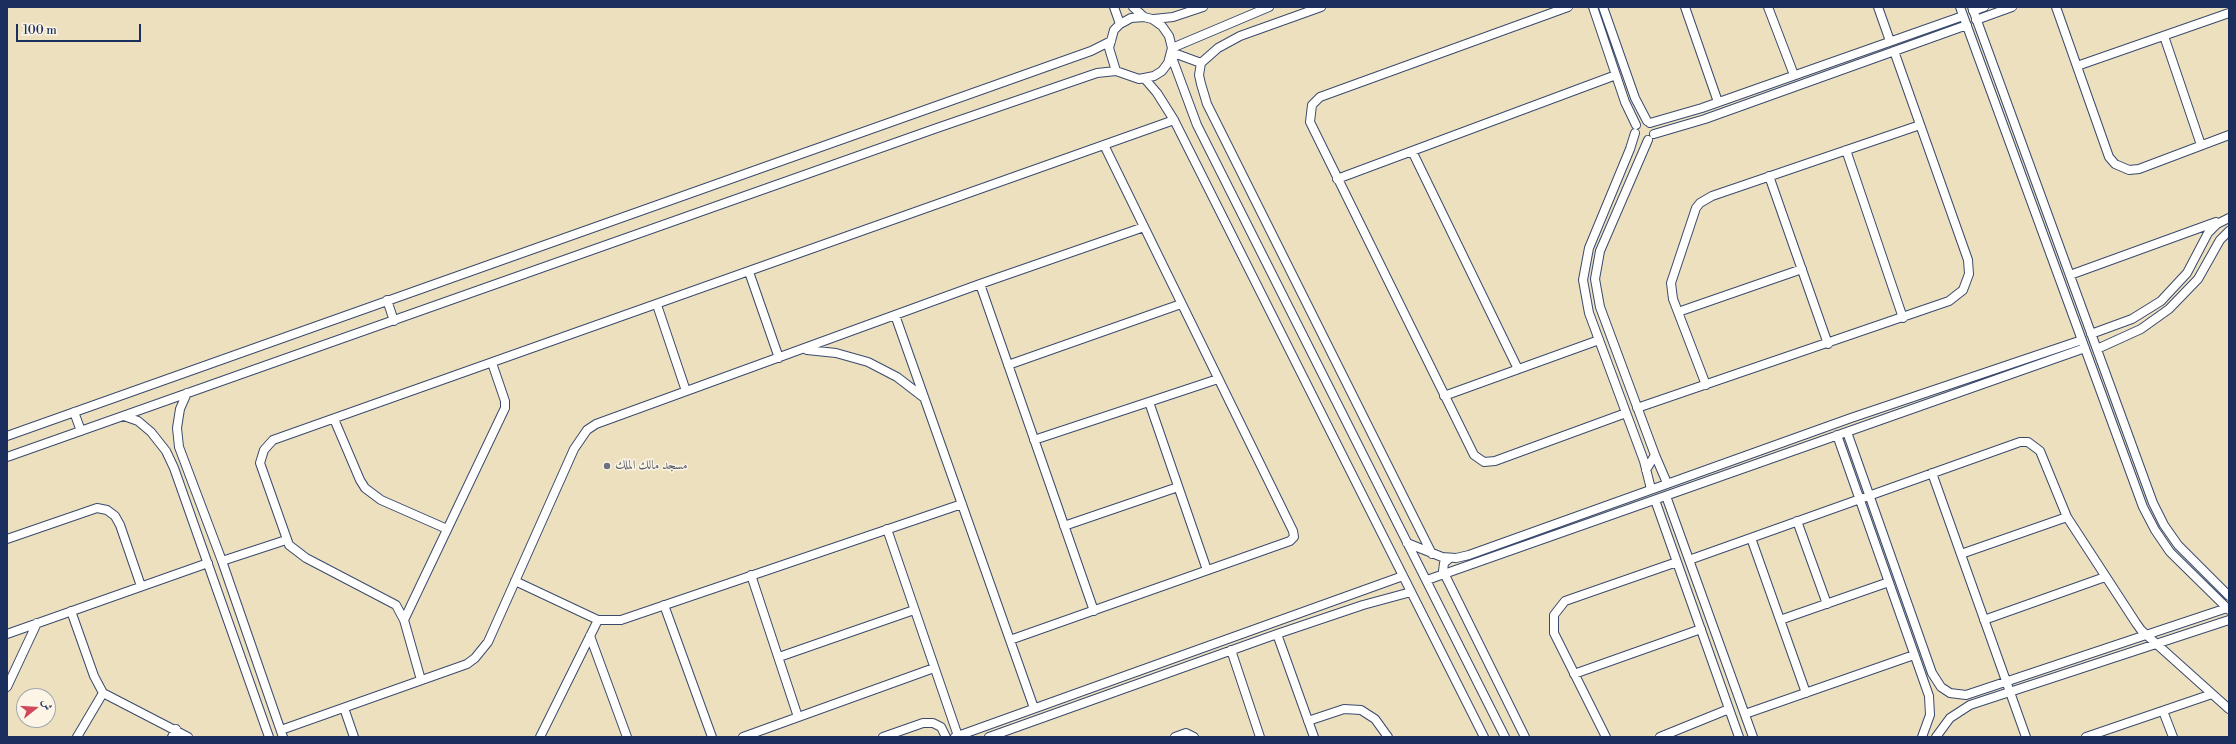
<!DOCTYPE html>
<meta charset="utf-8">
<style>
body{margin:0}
#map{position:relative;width:2236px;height:744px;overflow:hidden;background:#ede0bf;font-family:"Libre Bodoni",Amiri,serif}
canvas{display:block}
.frame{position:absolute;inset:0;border:8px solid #1b2f5e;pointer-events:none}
.north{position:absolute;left:16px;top:688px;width:40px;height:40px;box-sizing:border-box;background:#fcf5e5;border:1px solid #a2a6af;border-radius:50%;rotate:73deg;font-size:11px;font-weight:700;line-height:16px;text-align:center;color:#1b2f5e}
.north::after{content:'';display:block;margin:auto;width:14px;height:18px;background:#d1495b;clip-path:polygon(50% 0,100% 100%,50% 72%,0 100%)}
.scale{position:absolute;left:16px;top:24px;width:125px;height:18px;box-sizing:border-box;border:2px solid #1b2f5e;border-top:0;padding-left:5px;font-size:12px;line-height:14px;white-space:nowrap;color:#1b2f5e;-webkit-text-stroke:3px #fcf5e5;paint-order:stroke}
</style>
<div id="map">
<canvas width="2236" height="744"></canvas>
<div class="frame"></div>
<div class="north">ش</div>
<div class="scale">100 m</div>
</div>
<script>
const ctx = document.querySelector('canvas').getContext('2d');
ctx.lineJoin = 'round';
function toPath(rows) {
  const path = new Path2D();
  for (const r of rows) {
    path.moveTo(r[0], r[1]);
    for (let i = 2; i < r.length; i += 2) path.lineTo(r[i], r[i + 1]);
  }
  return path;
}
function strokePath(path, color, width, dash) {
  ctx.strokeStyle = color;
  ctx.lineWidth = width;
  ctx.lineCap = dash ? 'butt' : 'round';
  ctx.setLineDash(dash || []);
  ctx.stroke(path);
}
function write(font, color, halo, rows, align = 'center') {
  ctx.font = font + ' "Libre Bodoni",Amiri,serif';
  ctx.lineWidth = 3;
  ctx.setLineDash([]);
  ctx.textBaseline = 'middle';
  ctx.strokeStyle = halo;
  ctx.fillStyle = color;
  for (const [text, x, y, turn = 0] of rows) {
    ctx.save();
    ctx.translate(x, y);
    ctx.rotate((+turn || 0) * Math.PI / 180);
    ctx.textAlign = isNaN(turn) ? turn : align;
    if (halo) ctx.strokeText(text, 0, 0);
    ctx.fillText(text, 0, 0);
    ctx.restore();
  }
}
const minor = toPath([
 [1114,7,1120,24],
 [1133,7,1144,17],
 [1321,7,1240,36,1218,48,1201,63,1199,75,1201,84,1207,104,1432,554],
 [1568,7,1320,97,1312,105,1310,122,1474,455,1484,462,1495,461,1626,413],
 [1593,7,1625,102,1636,125],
 [1603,7,1635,98,1647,121],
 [1685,7,1718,102],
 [1768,7,1794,75],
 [1878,7,1890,41],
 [1960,7,2143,507,2155,530,2170,552,2229,610],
 [1972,7,2153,503,2164,525,2178,545,2229,596],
 [2056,7,2109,157,2115,164,2129,170,2139,169,2229,135],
 [1973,11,1984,7],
 [1144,17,1152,19,1162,26,1169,36,1172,48,1168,63,1162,71,1154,76,1139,79,1116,71,1109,48,1114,30,1120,24,1131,18,1144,17],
 [1154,19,1173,17,1203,7],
 [1976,20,2012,7],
 [2164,36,2201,145],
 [1172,48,1269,7],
 [1171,52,1201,63],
 [1171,55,1197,125,1505,737],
 [2077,66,2229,13],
 [1145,79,1157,93,1174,120,1484,737],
 [1650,123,1702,108,1963,16],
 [1635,133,1630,149,1589,248,1583,280,1589,313,1644,461,1651,489],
 [1654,134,1705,119,1967,25],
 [1846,150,1903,318],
 [1412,151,1518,369],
 [1769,176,1828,344],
 [1337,179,1616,75],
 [749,272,779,358],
 [2070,275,2216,222],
 [980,284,1094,611],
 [387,300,394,321],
 [657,305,686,391],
 [1678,312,1802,269],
 [895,315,1034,708],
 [2091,334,2132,319,2161,301,2187,273,2208,233,2217,224,2229,218],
 [2097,349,2141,329,2169,309,2198,279,2220,240,2229,231],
 [807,350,836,353,868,362,897,377,923,397],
 [1008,365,1181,304],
 [1706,385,1673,299,1671,283,1696,208,1700,203,1712,196,1920,125],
 [187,393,180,409,177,428,179,447,222,561,283,737],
 [1444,396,1599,340],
 [1149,402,1207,570],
 [1637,408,1949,301,1963,290,1969,274,1968,260,1894,51],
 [74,412,81,431],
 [124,416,138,421,151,432,166,451,174,468,269,737],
 [334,419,360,480,365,488,381,500,447,529],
 [1847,432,1932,673,1941,687,1950,693,1966,695,2227,608],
 [1837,435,1929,696,1930,715,1922,737],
 [7,436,1091,51,1111,41],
 [1034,440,1218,379],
 [1655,455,1667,483],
 [7,457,937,128,1097,73,1116,71],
 [1646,470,1655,455,1600,307,1595,279,1600,251,1648,140],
 [1932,473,2026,737],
 [1666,496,1753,737],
 [1655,500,1739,737],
 [1797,521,1827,604],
 [1064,526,1178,487],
 [887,529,958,736],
 [1751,538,1806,693],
 [7,539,97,508,107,510,115,516,120,525,141,586],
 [1407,543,1442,557,1456,558,1469,555,1851,418,2082,340],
 [1961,554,2067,517],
 [1450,558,1444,563,1443,571,1525,737],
 [1689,560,2020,442,2028,442,2040,451,2067,517,2136,623,2141,630,2229,709],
 [222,561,286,540],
 [751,575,798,717],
 [1427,580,2085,348],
 [515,581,598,620,621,620,962,504],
 [664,605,712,737],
 [71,611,94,676,103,693,188,737],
 [404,620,505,408,505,401,492,363],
 [1780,620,1889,582],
 [1984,620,2105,577],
 [7,634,208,563],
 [1277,634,1314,737],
 [590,636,627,737],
 [1010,640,1290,541,1294,537,1293,531,1104,145],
 [1231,650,1260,737],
 [779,657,914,610],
 [1574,674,1701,629],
 [421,680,404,620,396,605,306,558,289,545,260,463,264,450,273,440,1174,120],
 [7,687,37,623],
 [344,708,354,737],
 [2163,711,2173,737],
 [1745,714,1914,655],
 [1308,721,1344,709,1361,710,1375,719,1388,737],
 [281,730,467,664,475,658,488,642,574,449,587,430,596,424,980,284,1144,227],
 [77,737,103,693],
 [172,737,176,729],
 [540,737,598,620],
 [743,737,934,668],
 [883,737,923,723,933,723,941,727,946,737],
 [955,737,1403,576],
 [989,737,1277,634,1363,605,1411,592],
 [1175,737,1186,733,1194,737],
 [1606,737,1554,633,1554,615,1565,601,1677,562],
 [1660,737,1729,709],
 [1936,737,1950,718,1970,705,2229,620],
 [2086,737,2212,694]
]);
const markers = [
 [607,466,4,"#6b7280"]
];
const worshipNames = [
 ["مسجد مالك الملك",615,466]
];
strokePath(minor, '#3a4a6d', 10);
strokePath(minor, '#fff', 8);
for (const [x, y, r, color] of markers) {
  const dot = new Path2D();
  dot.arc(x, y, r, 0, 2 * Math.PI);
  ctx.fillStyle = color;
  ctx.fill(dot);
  strokePath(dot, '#fcf5e5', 1.5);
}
write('13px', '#5b616d', '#fcf5e5', worshipNames, 'left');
</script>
